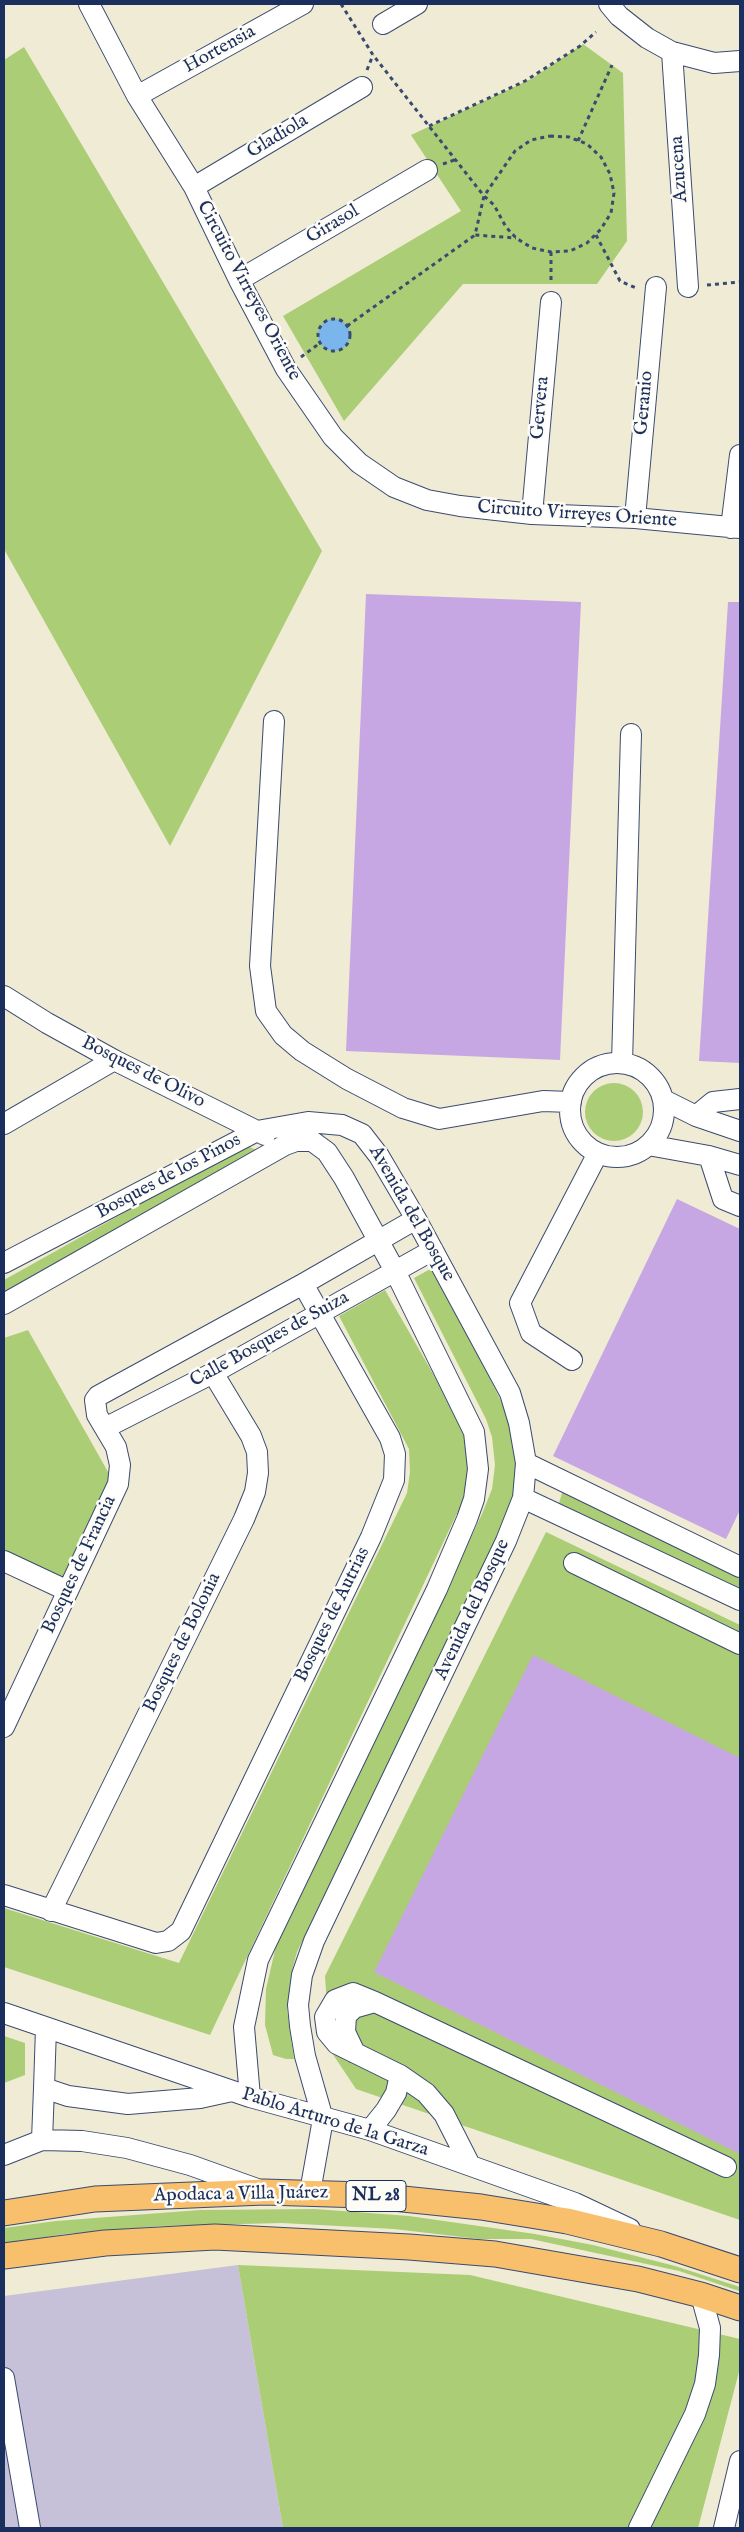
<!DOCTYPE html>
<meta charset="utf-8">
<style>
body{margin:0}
#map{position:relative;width:744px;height:2532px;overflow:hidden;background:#f0ebd4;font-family:"IM FELL English",serif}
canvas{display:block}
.frame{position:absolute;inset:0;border:5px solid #1b2f5e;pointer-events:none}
</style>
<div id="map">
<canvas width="744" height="2532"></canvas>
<div class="frame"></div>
</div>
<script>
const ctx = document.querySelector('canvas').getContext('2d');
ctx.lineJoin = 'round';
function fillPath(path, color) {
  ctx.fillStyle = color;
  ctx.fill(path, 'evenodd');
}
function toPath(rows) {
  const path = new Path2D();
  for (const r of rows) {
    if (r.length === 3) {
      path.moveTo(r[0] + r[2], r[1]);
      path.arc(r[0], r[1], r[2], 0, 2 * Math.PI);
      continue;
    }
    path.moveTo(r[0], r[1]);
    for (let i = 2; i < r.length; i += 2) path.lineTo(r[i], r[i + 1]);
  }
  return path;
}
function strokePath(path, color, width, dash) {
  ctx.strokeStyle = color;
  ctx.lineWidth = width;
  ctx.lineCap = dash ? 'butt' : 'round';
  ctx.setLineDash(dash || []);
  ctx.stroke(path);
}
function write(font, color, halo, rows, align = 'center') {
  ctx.font = font + ' "IM FELL English",serif';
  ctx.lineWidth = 5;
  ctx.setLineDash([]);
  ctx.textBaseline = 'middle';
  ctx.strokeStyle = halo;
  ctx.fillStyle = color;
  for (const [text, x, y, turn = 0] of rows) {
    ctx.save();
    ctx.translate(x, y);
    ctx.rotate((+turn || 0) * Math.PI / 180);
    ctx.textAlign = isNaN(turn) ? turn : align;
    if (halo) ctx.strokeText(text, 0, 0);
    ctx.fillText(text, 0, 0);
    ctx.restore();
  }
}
const industrial = toPath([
 [238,2265,283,2528,4,2528,4,2296]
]);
const green = toPath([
 [583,44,623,73,627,241,597,284,463,284,344,421,283,316,461,211,411,135,531,79],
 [24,47,322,551,170,846,4,549,4,60],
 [614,1112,29],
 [245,1145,259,1151,4,1294,4,1280],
 [434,1267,507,1413,515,1445,518,1470,515,1500,505,1527,297,1952,292,1970,287,2010,294,2059,286,2059,273,2055,265,2025,266,1989,276,1946,482,1514,492,1489,495,1465,492,1437,486,1419,414,1278],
 [385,1290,463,1426,469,1458,468,1478,461,1505,210,2035,4,1967,4,1908,179,1963,407,1493,410,1472,409,1449,339,1316],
 [28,1330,112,1479,66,1581,4,1550,4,1338],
 [563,1490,740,1577,740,1590,559,1503],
 [546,1532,740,1625,740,2220,356,2089,330,2050,325,1976],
 [4,2036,25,2043,25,2075,4,2083],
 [315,2209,409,2216,535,2234,593,2245,675,2266,740,2287,739,2291,679,2271,531,2239,479,2239,394,2229,282,2223,161,2226,65,2234,4,2244,4,2228,56,2221,200,2210],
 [238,2265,470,2275,740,2339,740,2368,698,2528,283,2528]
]);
const water = toPath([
 [334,335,16]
]);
const building = toPath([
 [366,594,581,602,560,1060,346,1051],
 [728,602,740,602,740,1063,699,1061],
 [677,1199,740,1229,740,1510,726,1539,553,1456],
 [533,1655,740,1758,740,2154,374,1972]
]);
const path = toPath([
 [341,4,373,55,484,196,475,235,516,238],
 [367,70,373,55],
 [429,126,525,81,580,46,596,32],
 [550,136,569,137,587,144,601,157,610,174,614,193,611,213,601,229,587,243,570,251,551,252,532,248,516,238,506,227,494,205,484,196,515,151,531,140,550,136],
 [578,141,612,65],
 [443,164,457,159],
 [596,235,620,281,636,288],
 [551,252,551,284],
 [707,285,740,282],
 [334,335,16],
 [347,326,475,235],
 [301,357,320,343]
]);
const minor = toPath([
 [89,4,137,96,194,187,239,280,286,369,333,437,359,463,394,487,427,500,460,506,532,514,635,518,740,528],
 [609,4,619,16,647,38,672,52,714,63,740,61],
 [383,24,417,4],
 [672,52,688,287],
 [137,96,303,4],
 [194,187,362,87],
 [239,280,427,170],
 [532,514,551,302],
 [635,518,656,287],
 [731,528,740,455],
 [274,721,260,966,266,1011,283,1035,302,1051,347,1079,403,1108,439,1119,543,1101,571,1102],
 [4,996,47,1023,114,1060,265,1135],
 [617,1110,47],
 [622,1063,631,734],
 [664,1100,696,1116,740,1131],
 [696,1116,713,1102,740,1099],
 [4,1124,114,1060],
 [648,1145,709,1156,740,1165],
 [709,1156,723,1199,740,1206],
 [4,1263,257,1131,308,1122,342,1125,362,1134,379,1156,416,1219,510,1393,519,1423,526,1463,523,1498,506,1541,314,1941,302,1975,298,2005,300,2026,305,2056,323,2119,310,2192],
 [4,1304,285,1145,296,1141,312,1141,327,1152,344,1178,395,1271,474,1432,478,1469,474,1499,467,1519,437,1589,258,1960,244,2027,250,2097],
 [572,1360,531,1333,520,1303,598,1153],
 [105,1428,213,1373,433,1250],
 [526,1463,740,1567],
 [523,1498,740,1600],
 [4,1561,68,1591],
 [574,1563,740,1644],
 [4,1727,118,1484,120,1465,116,1447,97,1415,95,1400,98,1396,303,1284,416,1219],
 [4,1895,156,1943,168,1941,181,1931,371,1537,394,1480,395,1454,390,1438,303,1284],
 [51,1911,244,1519,255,1492,258,1473,257,1452,251,1436,213,1373],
 [4,2013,250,2097,370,2130,575,2203,630,2229],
 [46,2028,44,2088,68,2096,128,2104,200,2098,232,2091],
 [355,2053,345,2032,346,2016,354,2008,375,2002],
 [370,2130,386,2110,396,2093,400,2075],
 [42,2140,44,2088],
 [4,2155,42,2140,82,2141,127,2148,190,2165,260,2190],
 [470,2165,444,2114,426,2093,400,2075,337,2044,327,2032,325,2017,335,2000,353,1993,375,2002,726,2167],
 [4,2378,30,2528],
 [639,2528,695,2414,705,2384,709,2355,710,2328,701,2295],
 [724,2528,740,2461]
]);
const major = toPath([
 [4,2213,95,2199,264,2192,364,2195,481,2207,567,2221,661,2244,740,2270],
 [4,2256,105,2243,215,2237,409,2247,495,2254,638,2279,701,2295,740,2308]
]);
const shields = [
 [376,2196,60]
];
const shieldNames = [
 ["NL 28",376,2196]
];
const streetNames = [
 ["Hortensia",220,50,-29],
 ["Gladiola",278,137,-31],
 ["Azucena",680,169,-94],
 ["Girasol",333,225,-31],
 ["Circuito Virreyes Oriente",248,291,62],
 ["Geranio",645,403,-85],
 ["Gervera",541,408,-85],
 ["Circuito Virreyes Oriente",577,515,4],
 ["Bosques de Olivo",143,1073,27],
 ["Bosques de los Pinos",169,1177,-28],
 ["Avenida del Bosque",411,1214,60],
 ["Calle Bosques de Suiza",270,1340,-29],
 ["Bosques de Francia",80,1565,-65],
 ["Avenida del Bosque",473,1610,-65],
 ["Bosques de Autrias",333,1615,-64],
 ["Bosques de Bolonia",183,1643,-64],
 ["Pablo Arturo de la Garza",335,2123,17],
 ["Apodaca a Villa Juárez",241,2195,-1]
];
fillPath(industrial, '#c6c0d9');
fillPath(green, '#abcd75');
fillPath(water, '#7ab6ec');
fillPath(building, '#c7a7e3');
strokePath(minor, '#3b4b70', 22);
strokePath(major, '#3b4b70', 27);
strokePath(path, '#3b4b70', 3, [4, 4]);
strokePath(minor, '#fff', 20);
strokePath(major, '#f8bf6c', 25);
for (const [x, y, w] of shields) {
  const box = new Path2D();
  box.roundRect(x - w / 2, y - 15.5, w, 31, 4);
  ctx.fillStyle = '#fdfcf7';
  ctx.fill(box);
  strokePath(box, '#1b2f5e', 1);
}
write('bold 18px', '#1b2f5e', null, shieldNames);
write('19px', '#1b2f5e', '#fdfcf7', streetNames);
</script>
